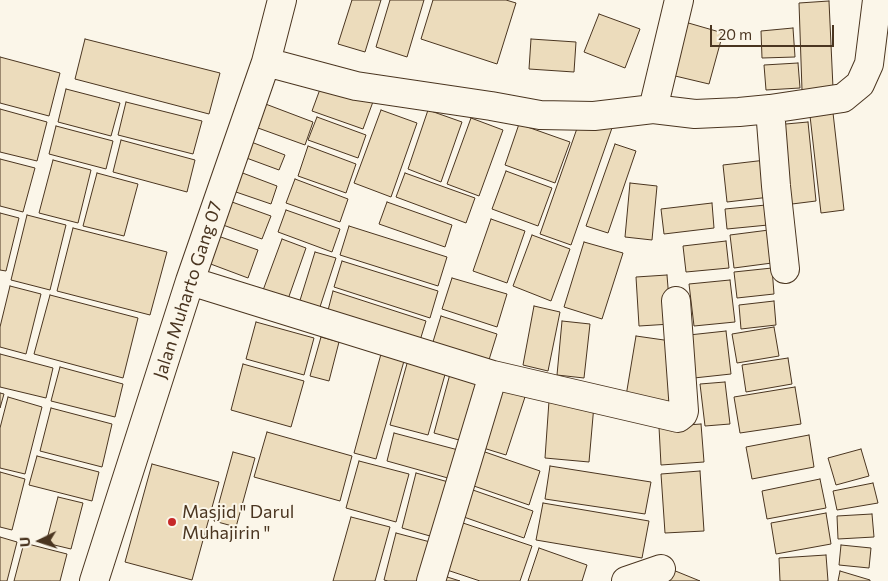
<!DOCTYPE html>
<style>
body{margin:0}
#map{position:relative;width:888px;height:581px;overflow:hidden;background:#fbf6e9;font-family:Commissioner,sans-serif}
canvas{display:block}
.north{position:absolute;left:15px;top:516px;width:50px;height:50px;-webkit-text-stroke:4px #fbf6e9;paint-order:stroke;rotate:266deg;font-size:14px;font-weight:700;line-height:20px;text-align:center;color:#4a3520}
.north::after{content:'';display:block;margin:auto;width:18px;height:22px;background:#4a3520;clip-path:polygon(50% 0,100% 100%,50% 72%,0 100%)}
.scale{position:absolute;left:710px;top:25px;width:124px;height:22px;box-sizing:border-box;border:2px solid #4a3520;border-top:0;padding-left:6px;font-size:15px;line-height:18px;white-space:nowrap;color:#4a3520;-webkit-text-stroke:4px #fbf6e9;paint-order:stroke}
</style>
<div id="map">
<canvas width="888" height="581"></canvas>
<div class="north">U</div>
<div class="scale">20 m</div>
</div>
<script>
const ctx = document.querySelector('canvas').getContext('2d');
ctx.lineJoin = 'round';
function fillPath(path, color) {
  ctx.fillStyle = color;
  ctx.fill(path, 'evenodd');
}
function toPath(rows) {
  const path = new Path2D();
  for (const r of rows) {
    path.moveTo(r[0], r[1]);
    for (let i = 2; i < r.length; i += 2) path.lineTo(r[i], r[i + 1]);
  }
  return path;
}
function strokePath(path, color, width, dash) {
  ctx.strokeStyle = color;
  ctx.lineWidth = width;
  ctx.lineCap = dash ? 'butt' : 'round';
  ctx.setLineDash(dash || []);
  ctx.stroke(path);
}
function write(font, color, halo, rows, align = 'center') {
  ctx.font = font + ' Commissioner,sans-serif';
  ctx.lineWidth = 4;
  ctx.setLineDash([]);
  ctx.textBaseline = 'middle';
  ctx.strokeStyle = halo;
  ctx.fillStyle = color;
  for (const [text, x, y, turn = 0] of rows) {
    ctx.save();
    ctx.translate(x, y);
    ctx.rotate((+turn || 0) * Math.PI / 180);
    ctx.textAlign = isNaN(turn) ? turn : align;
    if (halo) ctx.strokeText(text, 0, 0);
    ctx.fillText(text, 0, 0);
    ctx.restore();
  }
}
const building = toPath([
 [352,0,381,0,365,52,338,44,352,0],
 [390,0,424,0,407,57,376,47,390,0],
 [433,0,506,0,516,3,497,64,421,39,433,0],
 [829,1,833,88,802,90,799,3,829,1],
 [599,14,640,29,625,68,584,52,599,14],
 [685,22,723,33,709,84,671,75,685,22],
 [793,28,795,57,762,58,761,31,793,28],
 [85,39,220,73,209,114,75,79,85,39],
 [531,39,576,42,574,72,529,69,531,39],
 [0,57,60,73,49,116,0,103,0,57],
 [798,63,800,88,766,90,764,65,798,63],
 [323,81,374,99,363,129,312,111,323,81],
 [66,89,120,103,111,136,58,122,66,89],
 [255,100,313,122,305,145,247,124,255,100],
 [126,102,202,121,193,154,118,135,126,102],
 [832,104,844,210,821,213,809,107,832,104],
 [0,109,47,122,37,161,0,152,0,109],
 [381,110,417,123,391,197,354,183,381,110],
 [428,110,462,122,441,182,408,169,428,110],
 [317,117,366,135,358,158,308,140,317,117],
 [581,117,612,128,571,245,540,234,581,117],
 [471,118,503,130,479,196,447,184,471,118],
 [808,122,816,201,784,205,775,125,808,122],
 [519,124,570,142,555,183,505,165,519,124],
 [56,126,113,141,106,169,49,154,56,126],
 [121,140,195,160,187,192,113,172,121,140],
 [246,140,285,155,279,170,241,156,246,140],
 [615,144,636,151,608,233,586,226,615,144],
 [308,146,356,164,346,193,298,176,308,146],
 [0,159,35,168,23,212,0,206,0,159],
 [53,160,91,170,78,223,39,213,53,160],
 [766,160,770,197,727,202,723,165,766,160],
 [506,171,552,188,538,226,492,209,506,171],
 [240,172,277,186,271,204,233,191,240,172],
 [97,173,138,184,124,236,83,226,97,173],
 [405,173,475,198,466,223,396,197,405,173],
 [295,179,348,199,340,222,286,203,295,179],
 [630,183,657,186,652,240,625,237,630,183],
 [232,202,271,216,262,239,223,225,232,202],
 [387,202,452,225,445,247,379,224,387,202],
 [712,203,714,228,664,234,661,209,712,203],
 [766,205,768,225,727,229,725,209,766,205],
 [286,210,340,229,332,252,278,232,286,210],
 [0,213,19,218,6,271,0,270,0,213],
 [27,215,66,225,50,290,11,280,27,215],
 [491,219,525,231,507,283,473,271,491,219],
 [349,226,447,257,438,286,340,255,349,226],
 [73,228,167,252,150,315,57,291,73,228],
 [769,230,772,263,734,268,730,235,769,230],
 [532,235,570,249,551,301,513,286,532,235],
 [218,236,258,250,248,278,208,263,218,236],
 [282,239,306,248,287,302,262,293,282,239],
 [726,241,729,268,686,272,683,246,726,241],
 [584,242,623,253,602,319,564,307,584,242],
 [315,252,336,258,317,316,297,310,315,252],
 [342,261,438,291,430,318,334,287,342,261],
 [772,268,774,294,737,298,734,272,772,268],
 [667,275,671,324,639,326,636,277,667,275],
 [452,278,507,294,497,327,442,309,452,278],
 [730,280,735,322,694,326,689,284,730,280],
 [10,286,41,294,26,354,0,347,0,327,10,286],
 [333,291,426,321,418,347,326,318,333,291],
 [50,295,138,318,123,378,34,354,50,295],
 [774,301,776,325,741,329,739,305,774,301],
 [534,306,560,312,548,371,523,365,534,306],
 [441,316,497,334,488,363,432,345,441,316],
 [562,321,590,324,584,378,557,375,562,321],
 [256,322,314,338,304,375,246,359,256,322],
 [774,327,779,356,737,363,732,334,774,327],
 [726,331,731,374,694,378,689,335,726,331],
 [636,336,678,342,669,403,626,396,636,336],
 [321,337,339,342,329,381,310,376,321,337],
 [0,354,53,368,46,398,0,387,0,354],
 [381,354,404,361,376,459,354,453,381,354],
 [788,358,792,384,746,392,742,365,788,358],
 [408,360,446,371,428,435,390,425,408,360],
 [243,364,304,381,291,427,231,410,243,364],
 [60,367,123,384,115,417,51,401,60,367],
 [450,374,482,383,466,442,434,433,450,374],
 [725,382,730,424,705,426,700,384,725,382],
 [795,387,801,424,740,433,734,397,795,387],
 [499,388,525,397,506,455,480,447,499,388],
 [0,393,4,394,0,408,0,393],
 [8,397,42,407,25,474,0,468,0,428,8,397],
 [549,401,594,405,589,462,545,458,549,401],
 [51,408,112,424,102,467,40,451,51,408],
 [701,424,704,462,661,465,659,427,701,424],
 [267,432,352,456,340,501,254,477,267,432],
 [394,433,462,451,455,480,387,461,394,433],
 [809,435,814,467,752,479,746,447,809,435],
 [861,449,869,476,836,485,828,458,861,449],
 [482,451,540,471,529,505,471,485,482,451],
 [233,452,255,458,236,527,214,521,233,452],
 [37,456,99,472,92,501,29,485,37,456],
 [359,461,409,474,396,522,346,508,359,461],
 [152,464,219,482,192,580,125,562,152,464],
 [550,466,651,482,645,514,545,499,550,466],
 [700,471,704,531,665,533,661,474,700,471],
 [0,472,25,479,12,530,0,527,0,472],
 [416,473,452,483,437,538,402,528,416,473],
 [820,479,826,508,767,519,762,491,820,479],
 [873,483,878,503,837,510,833,491,873,483],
 [470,489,533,511,524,538,461,516,470,489],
 [58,497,83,503,71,549,46,543,58,497],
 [543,503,649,521,642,558,536,540,543,503],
 [826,513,831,544,776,554,771,523,826,513],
 [872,514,874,537,838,539,837,516,872,514],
 [351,517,390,527,375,581,333,581,351,517],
 [460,522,532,546,520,581,480,581,444,569,460,522],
 [396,533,434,543,424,581,388,581,384,580,396,533],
 [0,537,17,542,7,581,0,581,0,537],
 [24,543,67,554,60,581,14,581,24,543],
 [841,545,871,548,869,568,839,565,841,545],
 [539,548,587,565,582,581,528,581,539,548],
 [826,555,828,581,780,581,779,558,826,555],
 [673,570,700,581,668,581,673,570],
 [840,571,870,580,870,581,838,581,840,571],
 [444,576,460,581,442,581,444,576]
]);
const minor = toPath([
 [266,62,356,86,491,106,540,115,594,116,653,109,695,114,739,112,770,109,843,98,860,84,869,64,877,0],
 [653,109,679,0],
 [770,109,776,186,785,269],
 [190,281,493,375,678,418,683,414,684,411,676,301],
 [94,581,190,281,266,62,282,0],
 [431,581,493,375],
 [626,581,661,569]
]);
const markers = [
 [172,522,5,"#c62828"]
];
const streetNames = [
 ["Jalan Muharto Gang 07",188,290,-72]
];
const poiNames = [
 ["Masjid \" Darul",182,512],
 ["Muhajirin \"",182,533]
];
fillPath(building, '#ecdcbc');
strokePath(building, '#4a3520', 1);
strokePath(minor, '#4a3520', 30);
strokePath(minor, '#fbf6e9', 28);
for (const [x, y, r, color] of markers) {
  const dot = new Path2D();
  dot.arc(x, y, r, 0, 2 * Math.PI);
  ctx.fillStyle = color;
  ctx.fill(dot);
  strokePath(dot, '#fbf6e9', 2);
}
write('18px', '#4a3520', '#fbf6e9', streetNames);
write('18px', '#4a3520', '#fbf6e9', poiNames, 'left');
</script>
